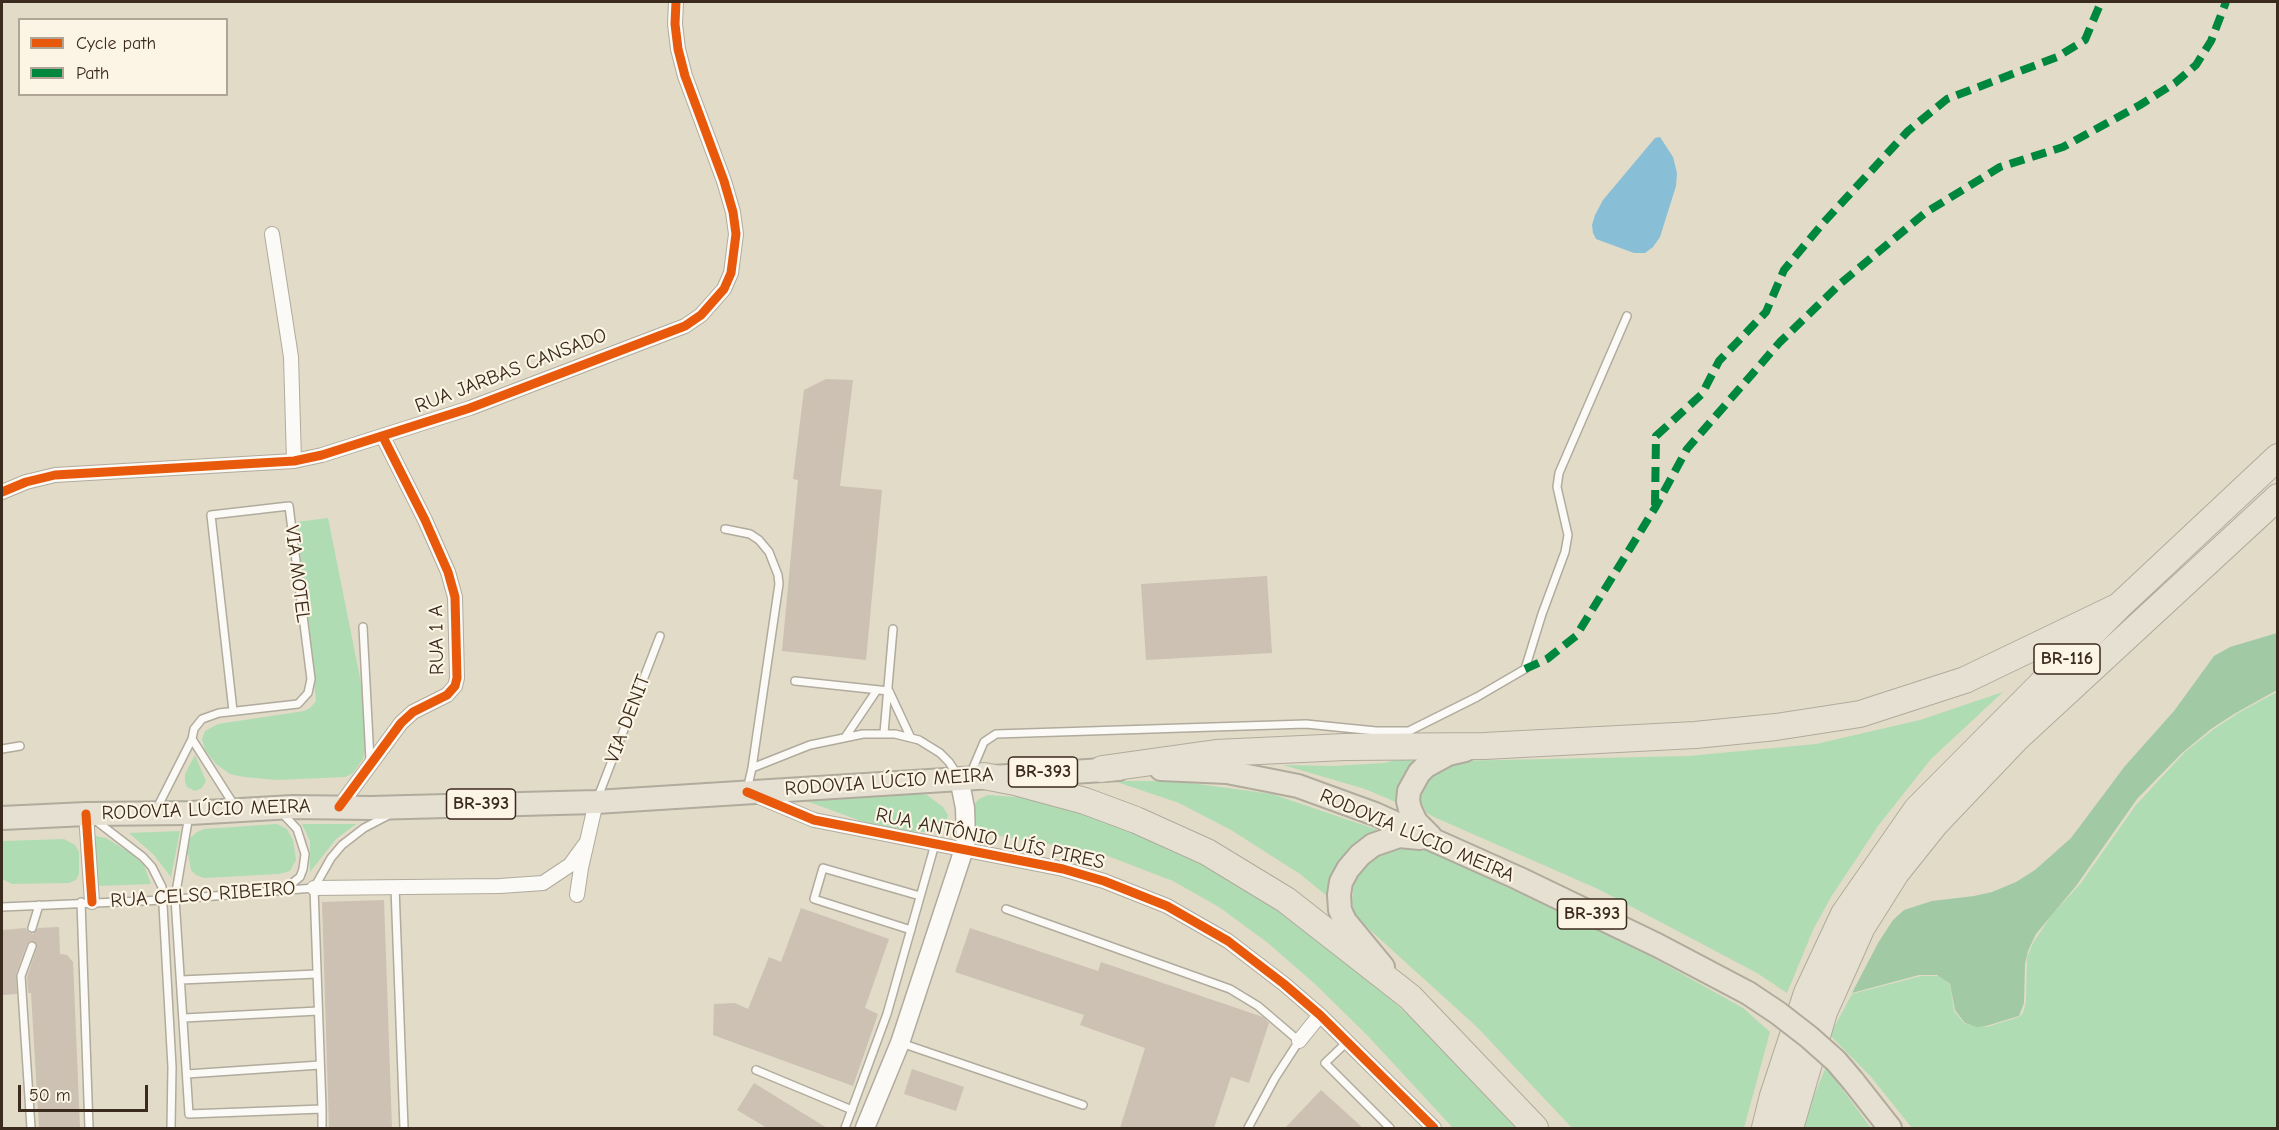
<!DOCTYPE html>
<meta charset="utf-8">
<style>
body{margin:0}
#map{position:relative;width:2279px;height:1130px;overflow:hidden;background:#e2dbc8;font-family:"Comic Neue",sans-serif}
canvas{display:block}
.frame{position:absolute;inset:0;border:3px solid #3b2a1e;pointer-events:none}
.legend{position:absolute;left:18px;top:18px;width:210px;height:78px;box-sizing:border-box;background:#fcf5e5;border:2px solid #afa495;margin:0;padding:8px 10px;list-style:none;font-size:18px;color:#3b2a1e}
.legend li{display:flex;align-items:center;gap:12px;height:30px}
.legend b{width:30px;border:2px solid #afa495}
.scale{position:absolute;left:18px;top:1085px;width:130px;height:27px;box-sizing:border-box;border:3px solid #3b2a1e;border-top:0;padding-left:8px;font-size:18px;line-height:21px;white-space:nowrap;color:#3b2a1e;-webkit-text-stroke:4px #fcf5e5;paint-order:stroke}
</style>
<div id="map">
<canvas width="2279" height="1130"></canvas>
<div class="frame"></div>
<ul class="legend">
<li><b style="height:8px;background:#e8590c"></b>Cycle path</li>
<li><b style="height:8px;background:#00873e"></b>Path</li>
</ul>
<div class="scale">50 m</div>
</div>
<script>
const ctx = document.querySelector('canvas').getContext('2d');
ctx.lineJoin = 'round';
function fillPath(path, color) {
  ctx.fillStyle = color;
  ctx.fill(path, 'evenodd');
}
function toPath(rows) {
  const path = new Path2D();
  for (const r of rows) {
    path.moveTo(r[0], r[1]);
    for (let i = 2; i < r.length; i += 2) path.lineTo(r[i], r[i + 1]);
  }
  return path;
}
function strokePath(path, color, width, dash) {
  ctx.strokeStyle = color;
  ctx.lineWidth = width;
  ctx.lineCap = dash ? 'butt' : 'round';
  ctx.setLineDash(dash || []);
  ctx.stroke(path);
}
function write(font, color, halo, rows, align = 'center') {
  ctx.font = font + ' "Comic Neue",sans-serif';
  ctx.lineWidth = 4.5;
  ctx.setLineDash([]);
  ctx.textBaseline = 'middle';
  ctx.strokeStyle = halo;
  ctx.fillStyle = color;
  for (const [text, x, y, turn = 0] of rows) {
    ctx.save();
    ctx.translate(x, y);
    ctx.rotate((+turn || 0) * Math.PI / 180);
    ctx.textAlign = isNaN(turn) ? turn : align;
    if (halo) ctx.strokeText(text, 0, 0);
    ctx.fillText(text, 0, 0);
    ctx.restore();
  }
}
const green = toPath([
 [328,518,364,698,365,748,363,759,353,773,345,777,277,780,244,777,230,774,216,764,205,750,202,739,205,731,218,724,304,711,310,708,316,701,297,522],
 [2003,692,1931,759,1878,826,1831,897,1813,930,1787,993,1757,973,1598,889,1434,817,1427,813,1420,800,1423,781,1452,761,1689,756,1816,744,1920,720],
 [2277,692,2277,1128,1912,1128,1871,1077,1830,1035,1852,994,1921,976,1939,976,1950,985,1954,1011,1965,1024,1987,1027,2019,1017,2023,1013,2026,1002,2027,957,2033,943,2051,916,2081,883,2136,805,2185,752,2214,729,2240,712],
 [1438,750,1403,805,1365,789,1283,765,1334,766,1384,763],
 [195,755,206,781,202,788,195,791,187,787,185,781,185,774],
 [1114,781,1176,781,1272,794,1384,832,1333,901,1300,874,1231,830,1179,803],
 [910,792,927,795,943,807,948,815,945,827,933,833,911,831,861,821,804,800],
 [988,795,1029,798,1095,813,1253,888,1372,982,1425,1031,1524,1128,1453,1128,1367,1035,1315,984,1268,943,1219,907,1173,881,1100,853,977,832,974,830,972,807,979,799],
 [277,824,287,829,293,840,296,860,290,871,279,874,204,878,196,875,191,870,187,848,190,838,197,832,204,829],
 [302,824,356,824,336,839,310,872,310,841],
 [180,831,171,877,153,854,129,833],
 [95,836,106,838,129,852,144,865,151,884,98,886],
 [64,839,75,845,79,852,79,874,76,880,69,883,12,884,2,879,2,844,4,841],
 [1392,846,1416,846,1426,849,1634,947,1743,1008,1770,1032,1744,1128,1572,1128,1477,1027,1359,920,1354,911,1352,901,1354,883,1358,874,1373,856],
 [1826,1067,1862,1116,1871,1128,1804,1128,1813,1098]
]);
const forest = toPath([
 [2277,633,2277,690,2234,714,2211,729,2182,753,2137,799,2076,886,2036,934,2028,951,2025,964,2024,1003,2019,1016,1986,1026,1977,1027,1965,1023,1955,1010,1950,984,1937,975,1919,975,1852,993,1878,943,1893,920,1904,910,1932,901,1974,896,1992,892,2016,882,2035,870,2071,838,2125,766,2174,711,2214,656,2230,647]
]);
const water = toPath([
 [1660,137,1673,157,1677,173,1676,186,1660,237,1653,247,1645,253,1634,253,1596,239,1593,233,1592,225,1595,215,1603,200,1655,138]
]);
const building = toPath([
 [826,379,853,380,840,486,882,490,866,660,782,651,798,480,793,479,804,390],
 [1267,576,1272,653,1146,660,1141,584],
 [384,900,392,1128,329,1128,322,902],
 [801,908,889,939,865,1008,878,1014,853,1086,713,1035,714,1004,735,1003,748,1009,769,957,781,962],
 [59,927,60,954,67,955,73,962,80,1128,39,1128,31,993,28,993,27,977,37,947,34,941,30,941,27,944,16,974,17,994,2,995,2,930,26,928,28,932,33,934,38,928],
 [970,928,1098,971,1101,962,1263,1017,1269,1023,1249,1083,1231,1077,1214,1128,1120,1128,1145,1048,1080,1025,1084,1015,955,972],
 [912,1069,964,1087,956,1111,904,1094],
 [754,1083,827,1128,767,1128,737,1110],
 [1321,1090,1363,1128,1285,1128]
]);
const service = toPath([
 [725,529,750,534,759,540,769,552,778,575,779,584,752,768],
 [363,627,370,760],
 [795,681,889,691,910,736],
 [884,733,893,629],
 [846,736,877,690],
 [192,739,234,805],
 [2,749,20,746],
 [970,775,984,742,996,734,1306,724,1376,731,1409,731,1477,697,1525,669,1542,614,1565,552,1568,535,1557,487,1559,473,1627,316],
 [747,790,752,768,810,745,863,734,895,734,919,740,940,753,949,762,958,776],
 [598,797,660,636],
 [157,808,192,739,194,729,202,719,219,713,298,704,308,693,311,679,289,506,211,515,233,711],
 [282,813,297,829,305,854,303,869,300,877,286,888],
 [189,815,175,898,189,1114,322,1109,322,1128],
 [95,820,143,857,152,867,162,887,172,1067,171,1128],
 [395,887,404,1128],
 [314,888,322,1109],
 [314,888,331,858,342,845,364,828,387,816],
 [81,902,89,1128],
 [2,907,164,900,314,888],
 [1006,909,1230,989,1258,1006,1299,1041,1275,1078,1248,1128],
 [32,928,39,905],
 [911,930,814,899,823,868,920,896],
 [181,980,317,974],
 [184,1018,318,1011],
 [1347,1042,1325,1063,1390,1128],
 [901,1043,1083,1105],
 [756,1070,852,1110],
 [187,1074,320,1065],
 [31,1128,21,976,32,946],
 [845,1128,887,1014,935,844]
]);
const minor = toPath([
 [272,234,291,357,294,461],
 [2,492,26,482,55,475,294,461,322,455,470,408,685,326,701,315,724,289,731,273,736,234,733,212,724,181,685,76,678,49,675,24,676,2],
 [757,796,814,820,1063,869,1104,881,1167,906,1228,941,1284,984,1320,1015,1434,1128],
 [339,807,401,723,413,712,447,695,455,686,457,678,455,597,448,572,425,520,383,437],
 [86,814,92,902],
 [314,888,500,886,543,883,570,865,586,843],
 [577,895,581,868,596,802],
 [1299,1041,1320,1015]
]);
const tertiary = toPath([
 [865,1128,900,1043,964,849,966,839,965,808,959,778]
]);
const primary = toPath([
 [1161,769,1227,772,1268,780,1298,786,1375,814,1518,878,1657,945,1748,993],
 [2,818,86,814,190,813,292,807,371,808,596,802,1119,769],
 [1430,836,1416,822,1410,809,1408,801,1409,791,1419,773,1426,766,1448,754,1465,750],
 [1383,967,1345,921,1340,910,1339,895,1341,882,1348,869,1360,855,1373,845,1399,836,1420,838],
 [1853,1081,1890,1128]
]);
const motorway = toPath([
 [1102,769,1216,753,1345,747,1484,746,1695,735,1776,727,1860,714,1965,680,2119,606],
 [984,776,1015,782,1085,801,1136,820,1207,852,1286,900,1410,997,1535,1128],
 [1765,1128,1773,1096,1807,993,1844,914,1917,809,2119,606,2278,457],
 [1790,1128,1824,1012,1862,927,1896,873,1936,823,2016,739,2278,497]
]);
const primaryBridge = toPath([
 [1748,993,1778,1013,1809,1037,1836,1061,1853,1081]
]);
const quiet = toPath([
 [1655,505,1656,436,1702,394,1719,361,1766,312,1784,270,1824,222,1908,131,1947,99,2057,57,2085,40,2101,2],
 [1525,669,1547,659,1576,636,1655,508,1687,449,1780,342,1841,283,1925,213,2000,167,2063,147,2140,105,2175,83,2196,65,2211,41,2226,2]
]);
const cycleway = toPath([
 [2,492,26,482,55,475,294,461,322,455,470,408,685,326,701,315,724,289,731,273,736,234,733,212,724,181,685,76,678,49,675,24,676,2],
 [747,792,814,820,1063,869,1104,881,1167,906,1228,941,1284,984,1320,1015,1434,1128],
 [339,807,401,723,413,712,447,695,455,686,457,678,455,597,448,572,425,520,383,437],
 [86,814,92,902]
]);
const shields = [
 [2067,659,66],
 [1043,772,69],
 [481,804,69],
 [1592,914,69]
];
const shieldNames = [
 ["BR-116",2067,659],
 ["BR-393",1043,772],
 ["BR-393",481,804],
 ["BR-393",1592,914]
];
const streetNames = [
 ["RUA JARBAS CANSADO",511,371,-21],
 ["VIA MOTEL",297,574,83],
 ["RUA 1 A",437,640,-91],
 ["VIA DENIT",628,719,-69],
 ["RODOVIA LÚCIO MEIRA",889,782,-4],
 ["RODOVIA LÚCIO MEIRA",206,810,-2],
 ["RODOVIA LÚCIO MEIRA",1417,836,23],
 ["RUA ANTÔNIO LUÍS PIRES",990,839,12],
 ["RUA CELSO RIBEIRO",203,895,-4]
];
fillPath(green, '#afdcb3');
fillPath(forest, '#a1caa4');
fillPath(water, '#89bed7');
fillPath(building, '#ccc1b2');
strokePath(service, '#b0ab9d', 10);
strokePath(minor, '#b0ab9d', 16);
strokePath(tertiary, '#b0ab9d', 21);
strokePath(primary, '#b0ab9d', 26);
strokePath(motorway, '#b0ab9d', 28);
strokePath(service, '#fbfaf7', 7);
strokePath(minor, '#fbfaf7', 14);
strokePath(tertiary, '#fbfaf7', 18);
strokePath(primary, '#e6e0d3', 22);
strokePath(motorway, '#e6e0d3', 26);
strokePath(primaryBridge, '#b0ab9d', 26, []);
strokePath(primaryBridge, '#e6e0d3', 22);
strokePath(quiet, '#00873e', 8, [15, 8]);
strokePath(cycleway, '#e8590c', 9);
for (const [x, y, w] of shields) {
  const box = new Path2D();
  box.roundRect(x - w / 2, y - 15, w, 30, 4.5);
  ctx.fillStyle = '#fcf5e5';
  ctx.fill(box);
  strokePath(box, '#3b2a1e', 1.5);
}
write('bold 18px', '#3b2a1e', null, shieldNames);
write('20px', '#3b2a1e', '#fcf5e5', streetNames);
</script>
